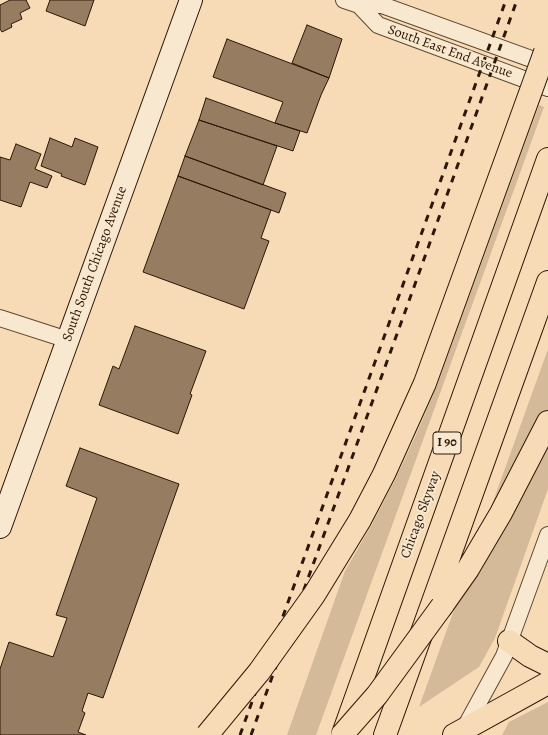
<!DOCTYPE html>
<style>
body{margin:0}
canvas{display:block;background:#f6dbb6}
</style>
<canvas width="548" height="735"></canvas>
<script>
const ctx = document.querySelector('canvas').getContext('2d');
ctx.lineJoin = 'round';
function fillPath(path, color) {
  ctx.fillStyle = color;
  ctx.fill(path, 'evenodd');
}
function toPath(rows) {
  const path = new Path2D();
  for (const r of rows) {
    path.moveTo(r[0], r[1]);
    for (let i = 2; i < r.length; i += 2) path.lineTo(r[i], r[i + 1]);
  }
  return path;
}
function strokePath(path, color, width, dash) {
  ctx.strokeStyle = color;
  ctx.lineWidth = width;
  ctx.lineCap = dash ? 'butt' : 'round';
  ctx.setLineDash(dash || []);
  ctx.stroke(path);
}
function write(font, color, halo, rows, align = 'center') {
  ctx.font = font + ' Alegreya,serif';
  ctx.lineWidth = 3.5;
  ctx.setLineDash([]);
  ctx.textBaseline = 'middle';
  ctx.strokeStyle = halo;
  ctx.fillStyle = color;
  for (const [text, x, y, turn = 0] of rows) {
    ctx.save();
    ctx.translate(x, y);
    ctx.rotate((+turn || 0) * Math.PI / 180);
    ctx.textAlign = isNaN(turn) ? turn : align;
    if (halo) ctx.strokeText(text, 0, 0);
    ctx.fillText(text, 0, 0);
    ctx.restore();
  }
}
const green = toPath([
 [539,105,544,107,316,735,287,735,345,571,371,526,395,480,415,437,436,388],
 [548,349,548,489,495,638,479,667,419,707],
 [548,702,548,735,502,735,509,722]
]);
const building = toPath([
 [10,0,26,0,30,8,20,13,22,19,11,24,12,27,2,32,0,29,0,5,10,0],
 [50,0,94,0,85,26,46,11,50,0],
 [307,25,342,39,329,78,292,63,307,25],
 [227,39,329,78,321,95,307,133,275,123,283,102,213,77,227,39],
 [206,98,275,123,300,131,293,151,199,120,206,98],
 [199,120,277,146,263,185,185,156,199,120],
 [50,138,72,147,75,138,98,147,85,185,61,176,62,174,41,166,50,138],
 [16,144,41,154,35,169,52,176,47,188,30,182,21,207,0,200,0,157,10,160,16,144],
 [185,156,286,193,279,213,178,176,185,156],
 [178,176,271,210,261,238,269,241,244,309,143,272,178,176],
 [135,326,206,351,190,394,192,395,178,434,99,405,113,366,119,369,135,326],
 [80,448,179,484,103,698,88,693,82,711,85,713,78,732,86,735,0,735,0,669,9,642,53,657,67,618,56,615,97,498,66,486,80,448]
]);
const street = toPath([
 [344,0,359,5,382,5,548,65],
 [359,5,378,25,548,88],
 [0,318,68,340],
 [463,731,504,656,548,535]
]);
const secondary = toPath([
 [0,527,191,0]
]);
const highway = toPath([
 [442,606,468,569,501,513,548,422],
 [509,641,530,656,548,665],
 [343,734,548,159],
 [385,735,548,282],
 [454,735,548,683]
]);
const rail = toPath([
 [240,735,506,0],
 [251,735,405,312,517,0]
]);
const highwayBridge = toPath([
 [207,735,259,672,314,595,360,520,384,474,425,383,545,52],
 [342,735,377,695,442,606]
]);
const shields = [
 [447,443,28]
];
const shieldNames = [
 ["I 90",447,443]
];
const streetNames = [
 ["South East End Avenue",450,52,20],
 ["South South Chicago Avenue",95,264,-70],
 ["Chicago Skyway",421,515,-70]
];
fillPath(green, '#d4ba98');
fillPath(building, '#967d61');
strokePath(building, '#2e1704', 1);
strokePath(street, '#604830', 18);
strokePath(secondary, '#2e1704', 24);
strokePath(highway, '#2e1704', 24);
strokePath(street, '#f9e8d0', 16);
strokePath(secondary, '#f9e8d0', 22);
strokePath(highway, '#f6dbb6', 22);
strokePath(rail, '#2e1704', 3, [7, 7]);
strokePath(highwayBridge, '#2e1704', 24, []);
strokePath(highwayBridge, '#f6dbb6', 22);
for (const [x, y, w] of shields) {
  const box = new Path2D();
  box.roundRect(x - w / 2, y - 11, w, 22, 3);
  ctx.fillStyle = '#f9e8d0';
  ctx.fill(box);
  strokePath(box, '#2e1704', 1);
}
write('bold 13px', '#2e1704', null, shieldNames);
write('14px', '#2e1704', '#f9e8d0', streetNames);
</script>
